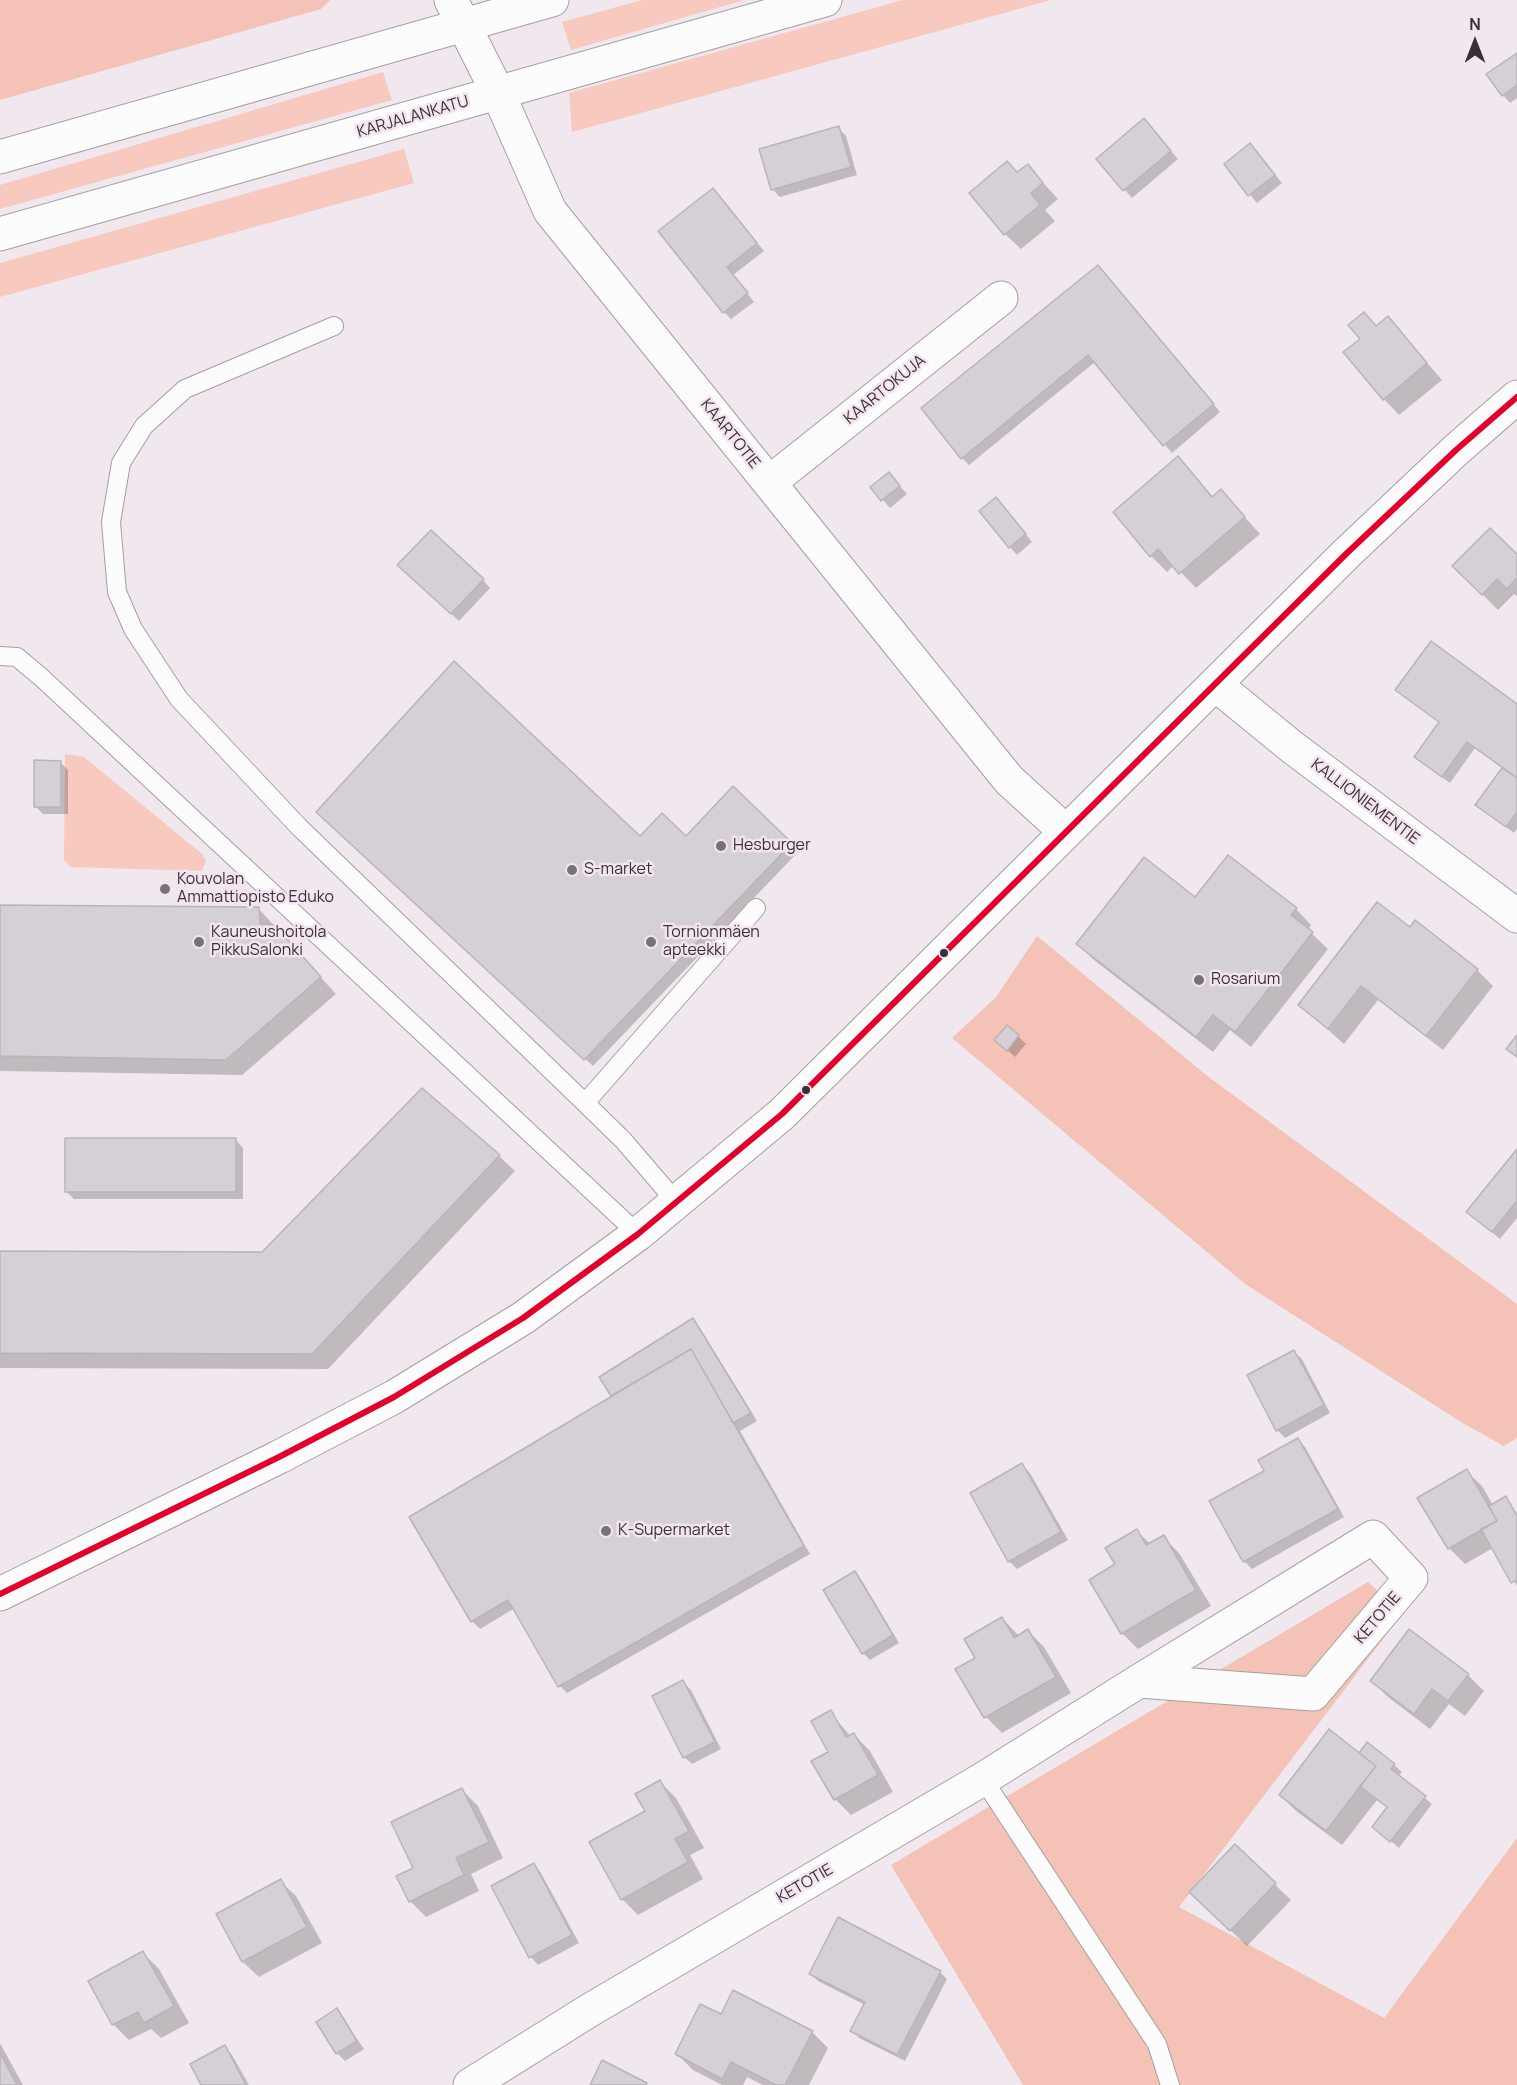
<!DOCTYPE html>
<meta charset="utf-8">
<style>
body{margin:0}
#map{position:relative;width:1517px;height:2085px;overflow:hidden;background:#f0e8ee;font-family:Manrope,sans-serif}
canvas{display:block}
.north{position:absolute;left:1445px;top:12px;width:60px;height:60px;-webkit-text-stroke:4px #f4e4f0;paint-order:stroke;rotate:0deg;font-size:16px;font-weight:700;line-height:24px;text-align:center;color:#373136}
.north::after{content:'';display:block;margin:auto;width:21px;height:27px;background:#373136;clip-path:polygon(50% 0,100% 100%,50% 72%,0 100%)}
</style>
<div id="map">
<canvas width="1517" height="2085"></canvas>
<div class="north">N</div>
</div>
<script>
const ctx = document.querySelector('canvas').getContext('2d');
ctx.lineJoin = 'round';
function fillPath(path, color) {
  ctx.fillStyle = color;
  ctx.fill(path, 'evenodd');
}
function toPath(rows) {
  const path = new Path2D();
  for (const r of rows) {
    path.moveTo(r[0], r[1]);
    for (let i = 2; i < r.length; i += 2) path.lineTo(r[i], r[i + 1]);
  }
  return path;
}
function strokePath(path, color, width, dash) {
  ctx.strokeStyle = color;
  ctx.lineWidth = width;
  ctx.lineCap = dash ? 'butt' : 'round';
  ctx.setLineDash(dash || []);
  ctx.stroke(path);
}
function write(font, color, halo, rows, align = 'center') {
  ctx.font = font + ' Manrope,sans-serif';
  ctx.lineWidth = 5;
  ctx.setLineDash([]);
  ctx.textBaseline = 'middle';
  ctx.strokeStyle = halo;
  ctx.fillStyle = color;
  for (const [text, x, y, turn = 0] of rows) {
    ctx.save();
    ctx.translate(x, y);
    ctx.rotate((+turn || 0) * Math.PI / 180);
    ctx.textAlign = isNaN(turn) ? turn : align;
    if (halo) ctx.strokeText(text, 0, 0);
    ctx.fillText(text, 0, 0);
    ctx.restore();
  }
}
const green = toPath([
 [642,0,744,0,571,50,562,22],
 [903,0,1051,0,572,132,569,93],
 [383,72,392,100,0,209,0,185],
 [404,149,414,183,0,297,0,263],
 [65,754,84,757,201,853,206,861,202,871,70,867,64,859]
]);
const forest = toPath([
 [0,0,330,0,321,9,0,100],
 [1037,936,1206,1075,1517,1304,1517,1438,1504,1446,1461,1422,1245,1284,952,1038,996,997],
 [1368,1582,1402,1614,1179,1907,1384,2018,1517,1838,1517,2085,1023,2085,891,1865]
]);
const shadow = toPath([
 [1517,55,1517,98,1510,103,1503,95],
 [838,128,846,136,857,175,780,197,772,189],
 [1151,128,1178,159,1132,198,1098,159],
 [1258,153,1282,183,1257,203,1226,165],
 [1028,166,1058,199,1045,210,1055,221,1021,249,1005,234,1018,174],
 [713,190,764,251,733,275,754,302,731,319,724,312],
 [1106,274,1220,412,1172,453,1095,362,969,465,962,458],
 [1364,314,1377,327,1388,318,1442,380,1399,415,1384,399,1362,339],
 [1178,458,1213,497,1221,491,1260,534,1196,588,1174,565,1167,572,1151,556],
 [896,482,907,494,890,508,872,487],
 [1003,507,1032,542,1017,555,1010,547],
 [1517,556,1517,596,1514,594,1498,610,1454,566],
 [407,572,483,580,490,588,459,621],
 [1397,690,1517,706,1517,829,1514,833,1477,805,1503,769,1475,748,1450,783,1423,764,1415,757,1440,723],
 [60,762,68,770,68,814,43,814,36,807],
 [733,789,798,852,593,1066,325,820,640,839,686,838],
 [1195,899,1296,909,1311,925,1308,930,1328,949,1251,1047,1230,1030,1213,1052,1094,960,1078,944],
 [0,907,259,909,336,994,242,1075,0,1071],
 [1410,929,1477,970,1493,986,1443,1050,1378,1000,1344,1044,1300,1005],
 [1018,1036,1026,1044,1015,1057,1002,1045],
 [236,1140,243,1148,243,1199,74,1199,67,1192],
 [1517,1151,1517,1218,1500,1239,1468,1212],
 [499,1156,515,1171,328,1369,0,1368,0,1252,263,1254],
 [693,1320,700,1328,757,1421,740,1431,810,1554,567,1693,560,1686,515,1608,480,1629,472,1621,613,1397,601,1378],
 [1294,1352,1302,1359,1330,1413,1285,1438,1277,1430],
 [1298,1439,1305,1447,1344,1517,1252,1569,1244,1561],
 [1022,1465,1030,1473,1068,1540,1017,1569,1009,1561],
 [1466,1471,1482,1486,1493,1505,1505,1498,1517,1513,1517,1586,1493,1548,1465,1564,1449,1548],
 [1137,1531,1150,1544,1163,1537,1179,1553,1211,1606,1138,1649,1122,1633,1117,1564],
 [854,1573,862,1581,899,1643,870,1660,863,1653],
 [1002,1618,1019,1636,1028,1631,1044,1647,1071,1693,1002,1733,986,1717,977,1658],
 [1468,1675,1484,1691,1465,1716,1449,1704,1430,1729,1388,1697,1372,1681],
 [683,1682,691,1690,721,1749,692,1764,684,1757],
 [830,1712,851,1737,854,1735,870,1751,893,1792,851,1815,835,1799,813,1762,830,1752],
 [1359,1755,1394,1765,1402,1772,1398,1776,1432,1804,1399,1848,1374,1827,1388,1808,1377,1800,1342,1845,1296,1811,1280,1795],
 [660,1782,676,1798,704,1848,690,1855,703,1879,638,1915,622,1899,647,1812],
 [462,1790,478,1806,503,1858,471,1874,479,1891,426,1917,410,1901,415,1869],
 [1235,1846,1291,1900,1247,1946,1207,1908],
 [534,1865,541,1873,579,1943,538,1965,531,1957,493,1887],
 [280,1881,296,1896,322,1943,259,1977,243,1962,218,1915],
 [143,1953,159,1969,189,2023,161,2038,151,2029,129,2040,113,2024],
 [940,1972,947,1979,905,2061,859,2038,852,2030,865,2005,818,1981,811,1974],
 [337,2010,364,2049,345,2061,337,2053],
 [812,2032,828,2048,809,2085,763,2085,747,2077,743,2085,722,2085,693,2070,677,2054],
 [0,2044,1,2045,23,2085,0,2085],
 [225,2047,232,2055,249,2085,203,2085]
]);
const building = toPath([
 [1517,53,1517,85,1502,96,1486,74,1517,53],
 [1144,118,1171,151,1123,191,1096,159,1144,118],
 [839,126,851,167,771,190,759,149,839,126],
 [1250,143,1275,175,1248,196,1224,164,1250,143],
 [1007,161,1017,172,1028,164,1043,183,1031,193,1040,205,1004,235,969,193,1007,161],
 [713,188,757,243,727,267,748,293,723,313,658,231,713,188],
 [1098,265,1214,404,1163,446,1088,355,961,459,921,408,1098,265],
 [1364,312,1376,326,1388,316,1427,363,1383,400,1343,352,1360,339,1348,325,1364,312],
 [1178,456,1212,497,1221,489,1245,517,1179,574,1158,549,1150,557,1113,512,1178,456],
 [889,472,900,486,881,501,870,487,889,472],
 [996,497,1026,534,1009,548,979,511,996,497],
 [1490,528,1517,554,1517,578,1507,589,1497,579,1482,595,1452,566,1490,528],
 [431,530,484,579,451,614,397,565,431,530],
 [1431,641,1517,704,1517,778,1467,742,1442,777,1414,757,1439,722,1395,690,1431,641],
 [454,661,640,836,662,813,686,836,733,786,792,843,584,1060,316,812,454,661],
 [34,760,61,761,61,807,34,807,34,760],
 [1502,768,1517,778,1517,812,1506,827,1475,805,1502,768],
 [1228,855,1297,908,1291,915,1313,932,1235,1032,1213,1015,1196,1037,1076,944,1144,857,1195,897,1228,855],
 [1377,902,1410,927,1415,920,1478,969,1426,1036,1361,986,1328,1029,1298,1005,1377,902],
 [0,905,259,907,260,924,275,925,321,977,226,1060,0,1056,0,905],
 [1007,1025,1019,1035,1007,1051,994,1040,1007,1025],
 [1517,1035,1517,1057,1506,1049,1517,1035],
 [422,1088,500,1155,312,1354,0,1353,0,1251,262,1252,422,1088],
 [65,1138,236,1138,236,1192,65,1192,65,1138],
 [1517,1149,1517,1201,1492,1232,1466,1212,1517,1149],
 [693,1318,751,1413,733,1423,691,1349,611,1396,599,1377,693,1318],
 [691,1349,804,1546,558,1687,508,1600,471,1622,409,1517,691,1349],
 [1294,1350,1324,1405,1276,1431,1247,1375,1294,1350],
 [1298,1438,1338,1509,1243,1562,1209,1501,1264,1471,1258,1460,1298,1438],
 [1022,1463,1061,1532,1008,1562,970,1493,1022,1463],
 [1467,1469,1497,1521,1448,1549,1417,1498,1467,1469],
 [1506,1496,1517,1516,1517,1580,1511,1583,1481,1529,1497,1521,1489,1506,1506,1496],
 [1137,1529,1146,1545,1164,1535,1196,1590,1121,1634,1089,1580,1115,1564,1105,1548,1137,1529],
 [855,1571,893,1635,862,1654,823,1590,855,1571],
 [1002,1617,1014,1638,1028,1629,1056,1677,984,1718,955,1669,975,1658,964,1639,1002,1617],
 [1409,1629,1469,1674,1448,1701,1432,1689,1414,1714,1370,1681,1409,1629],
 [683,1680,715,1742,683,1758,652,1696,683,1680],
 [831,1710,846,1737,854,1733,878,1775,834,1800,811,1761,828,1752,811,1721,831,1710],
 [1329,1729,1376,1766,1326,1831,1279,1795,1329,1729],
 [1367,1742,1395,1764,1391,1769,1426,1796,1390,1842,1372,1827,1387,1807,1360,1786,1376,1766,1359,1753,1367,1742],
 [660,1780,689,1831,675,1839,688,1862,621,1900,589,1842,645,1811,635,1794,660,1780],
 [462,1788,489,1842,456,1858,464,1875,409,1902,396,1876,413,1868,391,1822,462,1788],
 [1235,1844,1276,1883,1230,1931,1189,1892,1235,1844],
 [534,1863,572,1935,529,1958,491,1886,534,1863],
 [281,1879,307,1927,242,1962,216,1914,281,1879],
 [838,1917,941,1971,897,2055,850,2031,865,2002,809,1974,838,1917],
 [143,1951,174,2006,144,2023,138,2012,112,2025,88,1981,143,1951],
 [733,1990,813,2031,785,2085,776,2085,731,2062,722,2079,675,2054,700,2004,721,2014,733,1990],
 [337,2008,357,2041,336,2054,316,2022,337,2008],
 [225,2045,246,2085,201,2085,190,2064,225,2045],
 [0,2053,17,2085,0,2085,0,2053],
 [602,2060,647,2083,646,2085,590,2085,602,2060]
]);
const lane = toPath([
 [334,326,185,389,144,426,121,463,111,522,117,592,133,629,179,699,299,827,585,1103,756,908],
 [0,656,17,657,42,678,638,1234],
 [585,1103,623,1140,677,1203],
 [983,1779,1157,2044,1170,2085]
]);
const street = toPath([
 [451,0,498,93,550,211,1009,780,1065,831],
 [770,482,1001,298],
 [1216,685,1292,747,1517,916],
 [470,2085,590,2010,983,1779,1139,1681,1373,1537,1411,1578,1313,1694,1139,1681]
]);
const secondary = toPath([
 [0,157,552,0],
 [0,234,825,0],
 [0,1594,279,1457,394,1397,523,1318,638,1234,782,1114,1346,554,1456,450,1517,397]
]);
const bus1 = toPath([
 [0,1594,279,1457,394,1397,523,1318,638,1234,782,1114,1346,554,1456,450,1517,397]
]);
const markers = [
 [721,846,6,"#787176"],
 [572,870,6,"#787176"],
 [165,889,6,"#787176"],
 [199,942,6,"#787176"],
 [651,942,6,"#787176"],
 [944,953,5,"#373136"],
 [1199,980,6,"#787176"],
 [806,1090,5,"#373136"],
 [606,1531,6,"#787176"]
];
const streetNames = [
 ["KARJALANKATU",413,117,-16],
 ["KAARTOKUJA",885,390,-39],
 ["KAARTOTIE",730,434,51],
 ["KALLIONIEMENTIE",1365,802,37],
 ["KETOTIE",1378,1618,-50],
 ["KETOTIE",805,1884,-30]
];
const poiNames = [
 ["Hesburger",733,846],
 ["S-market",584,870],
 ["Kouvolan",177,880],
 ["Ammattiopisto Eduko",177,898],
 ["Kauneushoitola",211,933],
 ["PikkuSalonki",211,951],
 ["Tornionmäen",663,933],
 ["apteekki",663,951],
 ["Rosarium",1211,980],
 ["K-Supermarket",618,1531]
];
fillPath(green, '#f7c9bf');
fillPath(forest, '#f4c2b6');
fillPath(shadow, '#0003');
fillPath(building, '#d4d0d5');
strokePath(building, '#b8b4ba', 1.5);
strokePath(lane, '#a49ea2', 20);
strokePath(street, '#a49ea2', 35);
strokePath(secondary, '#a49ea2', 35);
strokePath(lane, '#fdfcfc', 18);
strokePath(street, '#fdfcfc', 33);
strokePath(secondary, '#fdfcfc', 33);
strokePath(bus1, '#e4002b', 6);
for (const [x, y, r, color] of markers) {
  const dot = new Path2D();
  dot.arc(x, y, r, 0, 2 * Math.PI);
  ctx.fillStyle = color;
  ctx.fill(dot);
  strokePath(dot, '#f4e4f0', 2);
}
write('16px', '#373136', '#f4e4f0', streetNames);
write('16px', '#373136', '#f4e4f0', poiNames, 'left');
</script>
